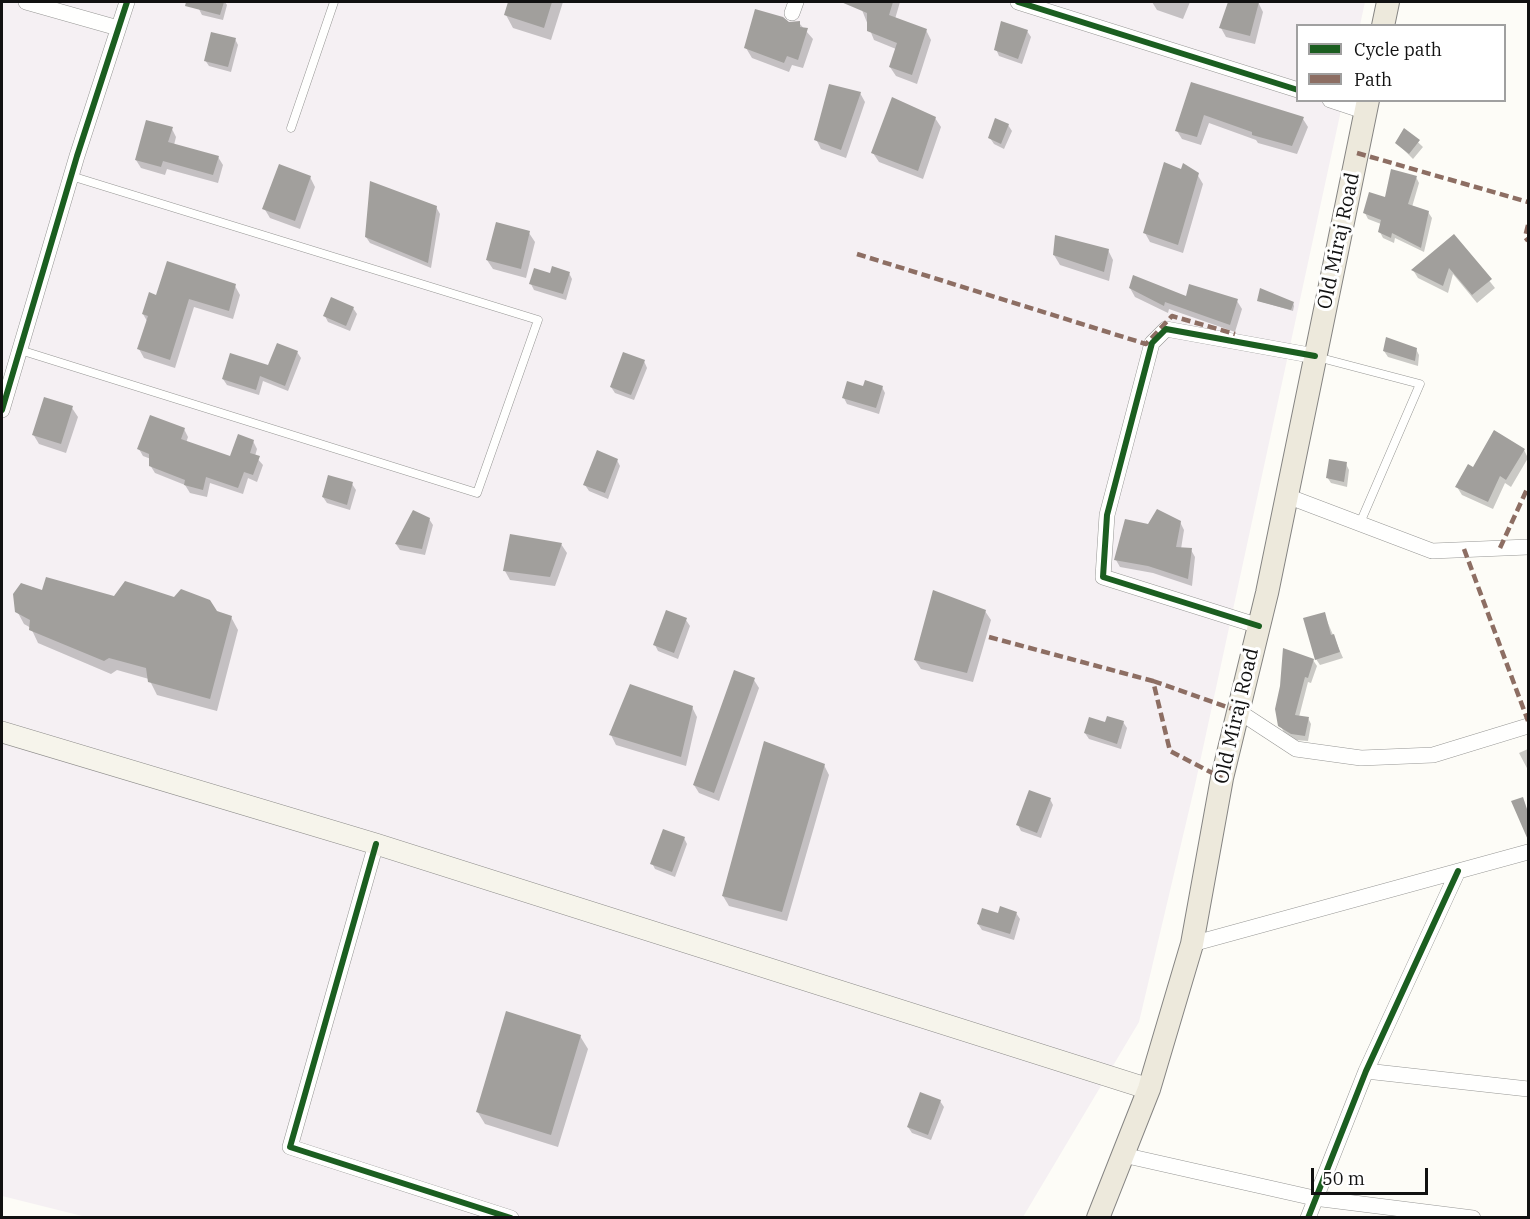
<!DOCTYPE html>
<style>
body{margin:0}
#map{position:relative;width:1530px;height:1219px;overflow:hidden;background:#fdfcf7;font-family:"IBM Plex Serif",serif}
canvas{display:block}
.frame{position:absolute;inset:0;border:3px solid #111;pointer-events:none}
.legend{position:absolute;left:1296px;top:24px;width:210px;height:78px;box-sizing:border-box;background:#fff;border:2px solid #a0a0a0;margin:0;padding:8px 10px;list-style:none;font-size:18px;color:#111}
.legend li{display:flex;align-items:center;gap:12px;height:30px}
.legend b{width:30px;border:2px solid #a0a0a0}
.scale{position:absolute;left:1311px;top:1168px;width:117px;height:27px;box-sizing:border-box;border:3px solid #111;border-top:0;padding-left:8px;font-size:18px;line-height:21px;white-space:nowrap;color:#111;-webkit-text-stroke:4px #fff;paint-order:stroke}
</style>
<div id="map">
<canvas width="1530" height="1219"></canvas>
<div class="frame"></div>
<ul class="legend">
<li><b style="height:8px;background:#1b5e20"></b>Cycle path</li>
<li><b style="height:8px;background:#8d6e63"></b>Path</li>
</ul>
<div class="scale">50 m</div>
</div>
<script>
const ctx = document.querySelector('canvas').getContext('2d');
ctx.lineJoin = 'round';
function fillPath(path, color) {
  ctx.fillStyle = color;
  ctx.fill(path, 'evenodd');
}
function toPath(rows) {
  const path = new Path2D();
  for (const r of rows) {
    path.moveTo(r[0], r[1]);
    for (let i = 2; i < r.length; i += 2) path.lineTo(r[i], r[i + 1]);
  }
  return path;
}
function strokePath(path, color, width, dash) {
  ctx.strokeStyle = color;
  ctx.lineWidth = width;
  ctx.lineCap = dash ? 'butt' : 'round';
  ctx.setLineDash(dash || []);
  ctx.stroke(path);
}
function write(font, color, halo, rows, align = 'center') {
  ctx.font = font + ' "IBM Plex Serif",serif';
  ctx.lineWidth = 6;
  ctx.setLineDash([]);
  ctx.textBaseline = 'middle';
  ctx.strokeStyle = halo;
  ctx.fillStyle = color;
  for (const [text, x, y, turn = 0] of rows) {
    ctx.save();
    ctx.translate(x, y);
    ctx.rotate((+turn || 0) * Math.PI / 180);
    ctx.textAlign = isNaN(turn) ? turn : align;
    if (halo) ctx.strokeText(text, 0, 0);
    ctx.fillText(text, 0, 0);
    ctx.restore();
  }
}
const industrial = toPath([
 [2,2,1365,2,1360,25,1298,26,1298,100,1343,101,1195,785,1139,1022,1023,1217,90,1218,2,1196]
]);
const shadow = toPath([
 [201,2,225,2,227,5,223,20,202,15,199,9],
 [510,2,563,2,551,40,513,28,506,15],
 [863,2,900,2,895,19,926,30,931,40,917,84,896,76,890,67,896,49,874,40,862,10],
 [1152,2,1190,2,1183,19,1157,10],
 [1230,2,1258,2,1263,12,1255,44,1226,37,1221,28],
 [799,23,813,39,803,68,792,65,789,72,752,58,746,48],
 [1027,31,1031,37,1022,64,999,56,996,49],
 [235,39,238,45,231,72,209,66,205,60],
 [1192,83,1303,119,1308,127,1297,154,1258,143,1256,140,1209,123,1201,145,1182,139,1177,131],
 [860,93,865,102,846,158,821,149,816,139],
 [935,118,941,127,923,179,879,162,873,153],
 [1008,125,1012,131,1004,149,994,144,990,138],
 [172,129,176,137,174,145,218,157,223,165,218,183,167,169,165,175,141,168,136,160],
 [1405,130,1423,147,1413,159,1397,143],
 [1182,171,1197,174,1203,184,1183,253,1150,242,1145,233],
 [310,177,315,187,300,229,270,218,264,208],
 [1416,177,1419,183,1412,207,1428,212,1432,218,1424,252,1395,238,1394,243,1383,238,1380,232,1381,224,1368,219,1365,213],
 [436,207,440,214,431,268,370,243,366,237],
 [529,233,535,242,526,278,493,269,487,260],
 [1454,236,1495,288,1477,303,1453,274,1448,293,1418,278,1413,270],
 [1108,250,1113,260,1109,281,1060,265,1054,255],
 [569,273,572,279,566,300,534,290,531,284,551,274],
 [235,286,240,295,233,319,194,307,175,368,144,358,139,349,147,321,143,314,157,297],
 [1130,288,1187,298,1237,301,1242,309,1235,332,1169,309,1168,313,1135,297],
 [1259,301,1293,303,1294,306,1293,311],
 [353,308,357,314,350,331,328,322,325,316],
 [1416,349,1419,355,1418,366,1388,357,1384,351],
 [297,352,301,358,288,391,263,381,259,395,227,385,223,379,269,367],
 [644,361,647,368,634,400,615,393,611,387],
 [882,387,885,393,879,414,847,404,844,398,864,388],
 [72,408,78,417,66,453,39,444,33,434],
 [184,429,188,437,186,443,231,458,253,441,257,449,255,456,263,465,257,482,248,478,243,494,210,483,207,497,190,493,185,485,155,473,150,465,151,459,143,456,139,449],
 [1524,450,1528,458,1511,487,1505,483,1493,509,1462,495,1457,487,1473,469],
 [617,460,620,466,608,499,589,491,585,485],
 [1346,464,1349,470,1347,487,1331,483,1327,477],
 [352,484,356,490,350,510,327,503,323,497],
 [429,519,433,525,425,555,400,550,396,544],
 [1180,522,1184,530,1181,549,1191,550,1195,557,1192,586,1153,573,1120,567,1116,560,1149,526],
 [561,544,567,553,555,586,510,580,505,571],
 [44,591,115,598,175,598,231,617,238,630,217,711,157,695,149,679,117,670,111,674,38,643,31,628,24,624,17,611],
 [985,611,991,620,973,682,921,669,915,660],
 [667,612,686,620,690,626,678,659,658,651,655,645],
 [1324,614,1343,658,1320,665,1316,659],
 [1313,660,1317,666,1311,683,1308,682,1299,717,1308,718,1311,724,1308,741,1295,740,1284,732,1280,725],
 [754,680,759,688,719,801,699,793,694,785],
 [692,707,697,717,686,766,616,745,611,735],
 [1123,722,1127,728,1121,749,1089,739,1085,733,1106,724],
 [1528,749,1528,770,1519,753],
 [824,765,829,775,787,921,729,906,723,896],
 [1050,799,1053,805,1041,838,1021,831,1018,825],
 [684,838,687,844,675,877,655,869,652,863],
 [1016,913,1020,919,1014,940,982,930,978,924],
 [580,1036,588,1049,558,1147,485,1124,477,1111],
 [940,1101,944,1107,931,1140,912,1133,908,1127]
]);
const building = toPath([
 [186,2,224,2,220,15,185,6],
 [508,2,552,2,544,28,504,15],
 [841,2,893,2,889,15,927,29,912,75,889,67,897,43,867,31,867,13],
 [1228,2,1259,2,1250,36,1219,28],
 [755,9,783,17,789,22,800,21,800,27,808,28,798,60,787,56,784,63,744,48],
 [1001,21,1028,30,1018,59,994,50],
 [211,32,236,38,228,67,204,61],
 [1191,82,1304,117,1292,146,1252,135,1252,132,1204,115,1197,137,1175,131],
 [829,84,861,92,841,150,814,140],
 [892,97,936,117,918,171,871,153],
 [995,118,1009,124,1001,144,988,138],
 [146,120,173,127,168,142,219,156,213,175,163,161,161,167,135,160],
 [1404,128,1420,140,1409,154,1395,143],
 [1164,162,1181,169,1183,163,1199,173,1178,245,1143,233],
 [279,164,311,176,295,221,262,209],
 [1391,169,1417,176,1408,204,1429,211,1421,248,1392,233,1391,238,1378,232,1381,220,1363,213,1369,192,1385,197],
 [370,181,437,206,428,263,365,237],
 [496,222,530,231,521,269,486,260],
 [1454,234,1492,279,1472,295,1449,268,1443,286,1411,270],
 [1055,235,1109,249,1104,272,1053,255],
 [167,261,236,284,229,311,189,299,170,360,137,349,148,316,142,314,149,292,156,295],
 [552,266,570,272,563,294,529,284,534,268,550,273],
 [1133,275,1186,296,1189,284,1238,299,1230,325,1165,302,1164,306,1129,288],
 [1260,288,1294,302,1291,310,1257,301],
 [331,297,354,307,346,326,323,316],
 [1386,337,1417,348,1415,361,1383,351],
 [277,343,298,351,285,386,260,376,256,390,222,379,230,353,268,365],
 [623,352,645,360,631,395,610,387],
 [865,380,883,386,876,408,842,398,847,381,863,386],
 [44,397,73,406,61,444,32,435],
 [150,415,185,428,181,439,230,456,238,434,254,440,250,453,260,456,253,475,244,472,238,488,206,477,203,490,184,485,185,480,149,466,149,454,137,449],
 [1494,430,1525,449,1506,480,1500,476,1488,502,1455,487,1468,464,1473,467],
 [597,450,618,459,605,493,583,485],
 [1329,459,1347,462,1344,482,1326,478],
 [328,475,353,482,347,505,322,497],
 [1157,509,1181,521,1176,547,1192,548,1188,579,1148,566,1114,560,1125,519,1148,524],
 [413,510,430,518,422,549,395,544],
 [510,534,562,543,550,577,503,571],
 [46,577,114,596,125,581,174,597,181,589,210,600,217,611,232,616,210,699,148,682,146,668,109,658,104,661,29,630,30,620,15,612,13,594,21,583,42,590],
 [933,590,986,610,967,673,914,660],
 [666,610,687,618,674,653,653,645],
 [1325,612,1331,635,1334,634,1340,652,1315,660,1303,618],
 [1283,648,1314,659,1308,678,1305,677,1295,715,1309,717,1305,736,1291,734,1278,726,1275,709,1280,686],
 [734,670,755,678,714,793,693,785],
 [630,684,693,706,681,757,609,735],
 [1107,716,1124,721,1117,744,1084,733,1089,717,1105,722],
 [764,741,825,764,782,912,722,896],
 [1029,790,1051,798,1037,833,1016,825],
 [1523,797,1528,812,1528,840,1511,801],
 [663,829,685,837,672,872,650,864],
 [1000,906,1017,912,1010,934,977,924,982,908,998,913],
 [506,1011,581,1035,551,1135,476,1112],
 [920,1092,941,1100,928,1135,907,1127]
]);
const lane = toPath([
 [291,128,334,2],
 [20,350,477,493,538,320,71,176],
 [1317,357,1420,384,1360,523]
]);
const street = toPath([
 [26,2,118,28],
 [1018,2,1298,90],
 [792,13,796,2],
 [1330,100,1366,112],
 [2,410,77,156,127,2],
 [1287,496,1432,551,1528,547],
 [1259,626,1103,577,1107,515,1152,343,1166,329,1315,356],
 [1238,711,1296,749,1361,758,1433,755,1528,726],
 [376,844,290,1147,511,1218],
 [1192,944,1528,852],
 [1366,1071,1528,1089],
 [1123,1155,1314,1198,1473,1218],
 [1308,1218,1366,1071,1458,871]
]);
const secondary = toPath([
 [2,732,376,844,1149,1089]
]);
const primary = toPath([
 [1383,26,1388,2],
 [1098,1218,1149,1089,1192,944,1222,778,1267,593,1368,100]
]);
const quiet = toPath([
 [1357,153,1528,202],
 [1528,225,1525,237,1528,241],
 [857,254,1146,344,1172,316,1235,334],
 [1500,548,1528,487],
 [1464,549,1528,721],
 [989,637,1153,681,1170,751,1222,778],
 [1153,681,1238,711]
]);
const cycleway = toPath([
 [1018,2,1298,90],
 [2,410,77,156,127,2],
 [1259,626,1103,577,1107,515,1152,343,1166,329,1315,356],
 [376,844,290,1147,511,1218],
 [1308,1218,1366,1071,1458,871]
]);
const streetNames = [
 ["Old Miraj Road",1339,241,-78],
 ["Old Miraj Road",1237,716,-77]
];
fillPath(industrial, '#f5f0f3');
fillPath(shadow, '#0003');
fillPath(building, '#a19f9c');
strokePath(lane, '#979795', 9);
strokePath(street, '#979795', 16);
strokePath(secondary, '#8e8d8b', 22);
strokePath(primary, '#858482', 24);
strokePath(lane, '#fffffe', 8);
strokePath(street, '#fffffe', 15);
strokePath(secondary, '#f6f4eb', 21);
strokePath(primary, '#ede9dc', 22);
strokePath(quiet, '#8d6e63', 4.5, [9, 4.5]);
strokePath(cycleway, '#1b5e20', 6);
write('20px', '#111', '#fff', streetNames);
</script>
